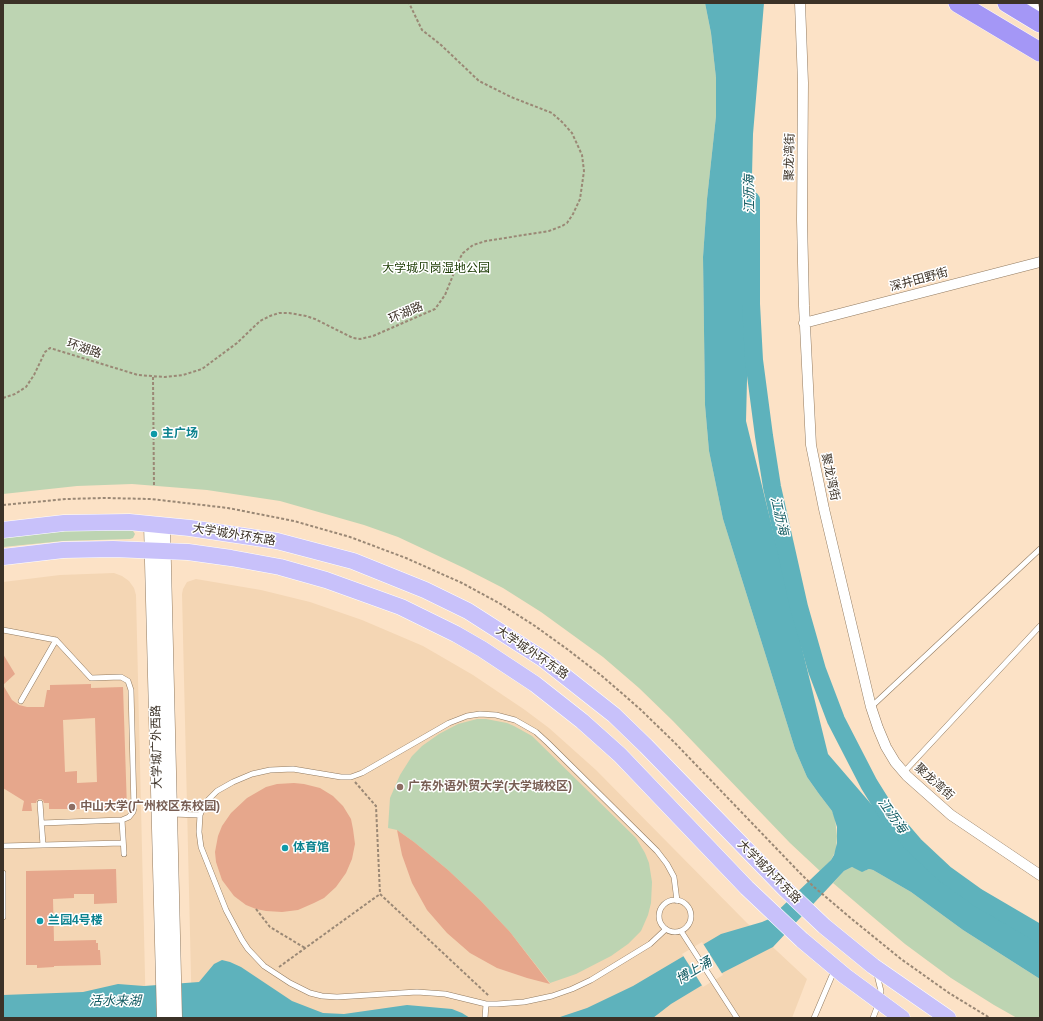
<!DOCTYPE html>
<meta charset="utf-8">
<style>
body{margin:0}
#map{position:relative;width:1043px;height:1021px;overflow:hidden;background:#fce2c6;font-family:Arial,sans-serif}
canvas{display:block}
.frame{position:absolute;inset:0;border:4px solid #3c3227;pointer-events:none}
</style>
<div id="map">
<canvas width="1043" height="1021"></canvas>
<div class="frame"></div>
</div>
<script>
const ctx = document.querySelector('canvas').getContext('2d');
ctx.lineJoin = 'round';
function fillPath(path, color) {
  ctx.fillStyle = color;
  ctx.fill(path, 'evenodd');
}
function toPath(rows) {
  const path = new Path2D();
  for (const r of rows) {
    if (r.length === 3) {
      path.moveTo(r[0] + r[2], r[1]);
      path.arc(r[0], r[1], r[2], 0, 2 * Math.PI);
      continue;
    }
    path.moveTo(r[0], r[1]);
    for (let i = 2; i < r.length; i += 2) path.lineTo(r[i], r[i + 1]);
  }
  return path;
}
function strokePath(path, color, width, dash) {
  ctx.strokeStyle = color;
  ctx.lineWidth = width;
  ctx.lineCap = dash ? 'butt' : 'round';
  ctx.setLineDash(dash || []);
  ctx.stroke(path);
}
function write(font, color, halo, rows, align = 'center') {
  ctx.font = font + ' Arial,"Noto Sans SC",sans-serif';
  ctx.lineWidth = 3;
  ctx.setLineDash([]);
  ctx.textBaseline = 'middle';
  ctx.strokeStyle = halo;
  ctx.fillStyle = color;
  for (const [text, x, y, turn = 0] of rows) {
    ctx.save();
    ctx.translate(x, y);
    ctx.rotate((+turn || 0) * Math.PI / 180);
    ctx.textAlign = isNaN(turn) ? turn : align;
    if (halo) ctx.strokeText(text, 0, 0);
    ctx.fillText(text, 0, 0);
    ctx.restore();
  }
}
const built = toPath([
 [114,573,122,576,129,581,134,588,136,595,146,1018,3,1018,3,582,60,575],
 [196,579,261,590,310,602,362,620,423,646,473,675,525,710,549,728,596,770,747,923,807,979,792,1018,192,1018,182,594,183,589,187,582]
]);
const green = toPath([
 [3,3,705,3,711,33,716,78,716,116,707,199,703,257,705,405,709,451,723,519,795,749,807,777,819,794,832,811,835,818,837,836,836,850,831,860,820,871,790,843,673,721,639,688,603,657,541,612,503,588,464,568,398,537,364,525,280,501,207,490,132,484,77,486,3,494],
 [99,530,129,530,133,531,135,534,133,538,130,539,63,541,3,547,3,538,64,531],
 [477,719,486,719,507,723,514,726,532,736,636,838,645,853,649,863,652,882,651,903,648,915,641,931,628,944,611,956,576,974,550,983,510,932,480,900,448,870,414,842,397,830,388,828,390,798,400,775,412,756,422,746,439,734,458,724],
 [852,867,864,871,869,869,873,870,911,892,963,930,1040,979,1040,1018,1017,1018,994,1005,951,978,905,944,867,912,833,883,844,871]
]);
const water = toPath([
 [705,3,764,3,753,134,746,421,828,754,922,863,1040,940,1040,979,963,930,911,892,873,870,869,869,862,872,852,867,844,871,773,947,724,972,671,1004,653,1018,557,1018,587,1008,633,986,721,934,762,922,769,919,831,860,834,855,837,843,837,827,832,811,819,794,807,777,795,749,723,519,709,451,705,405,703,257,707,199,716,116,716,78,711,33],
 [222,960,230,962,241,967,292,1001,323,1013,344,1014,407,1005,452,1009,462,1013,470,1018,3,1018,3,995,83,992,118,984,144,986,199,982,214,964]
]);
const pier = toPath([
 [702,942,723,975,703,987,682,954]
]);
const river = toPath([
 [751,200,751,304,754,360,764,436,772,487,799,607,817,670,836,720,869,784,889,816,914,845,945,874,977,897,1040,934]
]);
const building = toPath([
 [3,654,15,674,3,685,12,700,19,705,27,707,44,707,47,690,50,690,50,685,91,684,91,688,123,687,127,809,49,809,49,803,44,803,43,800,40,799,37,800,36,803,31,803,32,811,22,811,24,801,3,788],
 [95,718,97,782,77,783,77,771,65,772,63,720],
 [294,783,304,784,320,788,333,796,343,806,351,819,353,829,355,844,352,859,346,873,336,887,324,898,314,903,298,910,282,912,266,911,256,909,246,905,234,896,222,880,216,862,215,852,218,836,222,826,231,813,247,798,266,787,277,784],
 [397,830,414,842,448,870,480,900,510,932,550,984,527,978,497,968,470,953,447,933,427,910,412,883,402,855],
 [116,869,117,903,94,904,94,894,74,894,74,898,53,899,54,941,96,940,96,943,98,943,98,950,100,950,101,965,54,966,54,967,37,968,37,965,26,965,26,871]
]);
const path = toPath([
 [153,377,154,486],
 [3,398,15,394,26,387,34,375,45,352,50,348,138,375,165,377,183,375,202,369,237,343,260,321,270,316,279,313,289,313,306,316,315,319,353,338,360,339,373,336,435,309,445,295,460,258,463,253,473,245,486,241,549,231,562,226,567,223,573,214,580,199,584,171,582,155,572,133,562,122,552,113,511,97,479,81,440,44,422,30,409,3],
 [3,505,66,499,105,498,151,499,228,508,294,521,350,537,406,558,462,583,499,603,535,626,567,649,602,676,640,709,675,743,799,872,814,887,853,920,901,959,949,993,990,1018],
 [355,782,376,806,380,894,489,996],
 [256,909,270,927,305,948],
 [279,967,380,894]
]);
const lane = toPath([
 [3,630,56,640,91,678,121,677,128,681,131,690,134,808,133,812,129,817,122,820,42,823],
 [21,701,56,640],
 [871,707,1040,549],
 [904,772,1040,626],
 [40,803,43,845],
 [172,814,200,815],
 [122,820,124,854],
 [3,846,123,843],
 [3,873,3,917],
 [675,916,16],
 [666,929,650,944,591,980,572,989,552,996,524,1002,497,1004,486,1004,445,994,417,992,337,997,322,996,310,993,290,983,264,966,248,949,242,940,226,910,201,847,199,832,200,815,205,803,217,791,233,782,252,774,270,770,293,769,341,777,351,777,362,773,449,723,467,716,480,714,496,715,515,720,536,732,548,743,657,851,667,864,674,877,677,901],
 [681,931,737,1018],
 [485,1018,486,1004],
 [814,1018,834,971],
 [873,1018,879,1002,881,991,877,975]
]);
const street = toPath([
 [800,3,803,83,802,220,804,306,811,445,824,509,871,707,878,728,886,747,895,762,907,776,951,815,1040,875],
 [1033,3,1035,13,1040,14],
 [804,323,1040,262]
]);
const secondary = toPath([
 [151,524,164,1018],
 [163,525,175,1018]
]);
const primary = toPath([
 [3,530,64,523,129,522,190,528,277,541,353,561,425,590,468,611,543,659,614,715,646,746,784,888,824,926,873,966,948,1018],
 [3,557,63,550,113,549,188,552,231,558,280,567,326,580,401,607,456,634,482,649,535,684,582,721,620,755,747,888,802,940,845,976,902,1018]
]);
const highway = toPath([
 [958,3,1040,52],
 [1007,3,1040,23]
]);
const markers = [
 [154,434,4,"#0f9aa8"],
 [400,787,4,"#8d6e63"],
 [72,807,4,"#8d6e63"],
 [285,848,4,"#0f9aa8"],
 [40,921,4,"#0f9aa8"]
];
const streetNames = [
 ["聚龙湾街",790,157,-89],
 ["深井田野街",919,280,-15],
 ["环湖路",406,313,-23],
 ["环湖路",84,349,19],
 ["聚龙湾街",830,477,78],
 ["大学城外环东路",234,535,9],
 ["大学城外环东路",532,653,34],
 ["大学城广外西路",157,747,-91],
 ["聚龙湾街",934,782,42],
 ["大学城外环东路",769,872,45]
];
const parkNames = [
 ["大学城贝岗湿地公园",436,269]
];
const cultureNames = [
 ["主广场",162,434],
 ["体育馆",293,848],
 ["兰园4号楼",48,921]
];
const educationNames = [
 ["广东外语外贸大学(大学城校区)",408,787],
 ["中山大学(广州校区东校园)",80,807]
];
const waterNames = [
 ["江沥海",750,194,-91],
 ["江沥海",779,516,77],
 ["江沥海",892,816,55],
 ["博上涌",694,971,-31],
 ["活水来湖",115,1001]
];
fillPath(built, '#f4d6b4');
fillPath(green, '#bdd4b2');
fillPath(water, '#5eb2bc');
fillPath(pier, '#fce2c6');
strokePath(river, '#5eb2bc', 18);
fillPath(building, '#e6a78c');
strokePath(lane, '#927b61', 6);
strokePath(street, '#927b61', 11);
strokePath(secondary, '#927b61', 15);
strokePath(primary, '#fff', 17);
strokePath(highway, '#fff', 20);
strokePath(path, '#9a8875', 2, [3, 2]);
strokePath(lane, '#fff', 5);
strokePath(street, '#fff', 10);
strokePath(secondary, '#fff', 14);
strokePath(primary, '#c8c1fa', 16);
strokePath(highway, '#a497f6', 19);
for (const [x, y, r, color] of markers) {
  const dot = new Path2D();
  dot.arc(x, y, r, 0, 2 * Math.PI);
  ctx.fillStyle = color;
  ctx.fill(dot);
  strokePath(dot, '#fff', 1.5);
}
write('12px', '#3c3227', '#fff', streetNames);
write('12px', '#193900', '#fff', parkNames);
write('bold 12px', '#0d838f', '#fff', cultureNames, 'left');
write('bold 12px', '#785e54', '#fff', educationNames, 'left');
write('italic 13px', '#125b62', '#fff', waterNames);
</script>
